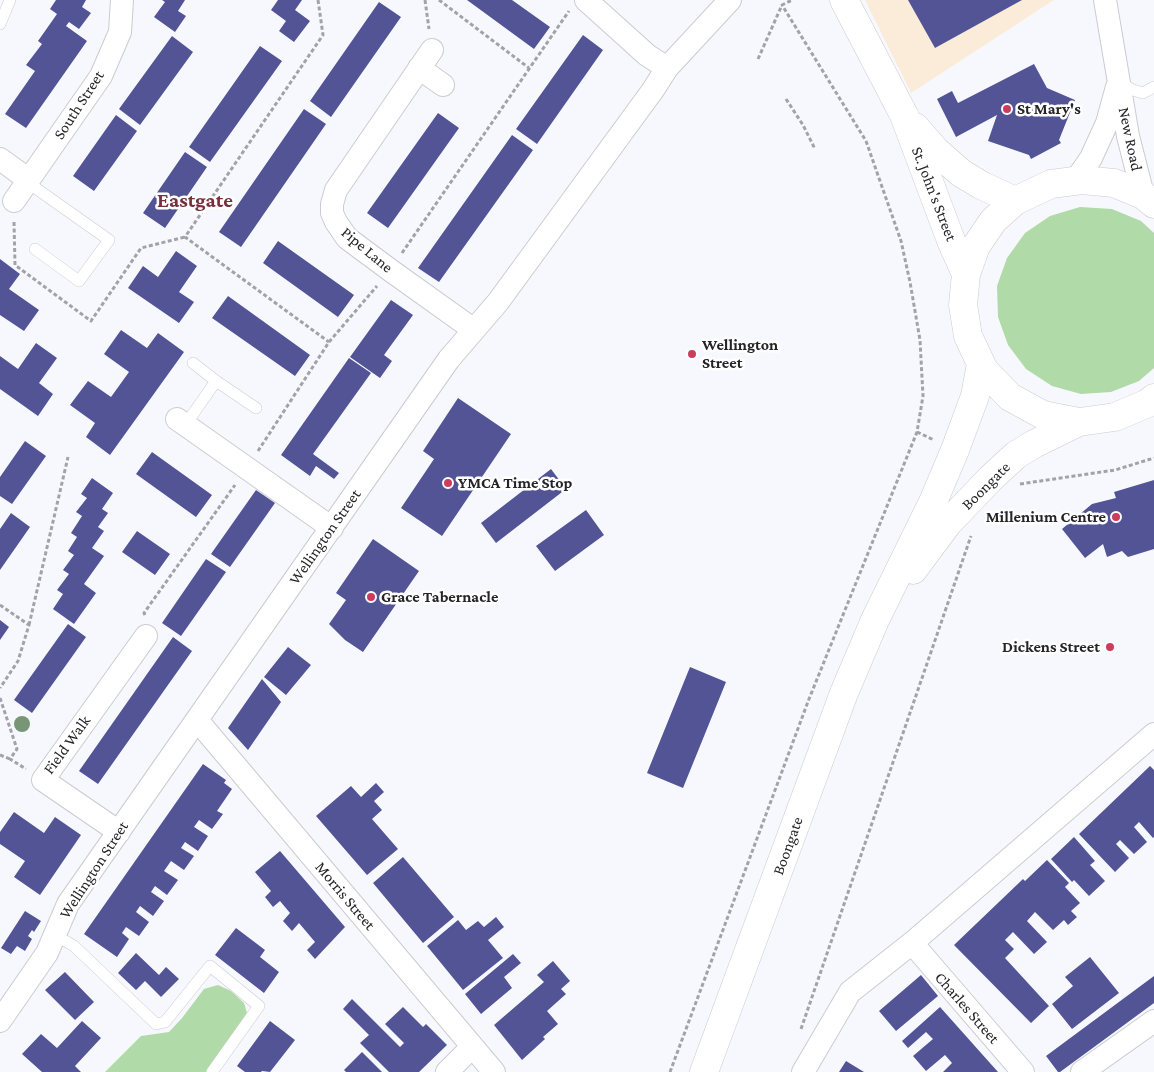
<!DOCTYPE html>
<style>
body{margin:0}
canvas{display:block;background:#f7f8fe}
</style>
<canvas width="1154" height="1072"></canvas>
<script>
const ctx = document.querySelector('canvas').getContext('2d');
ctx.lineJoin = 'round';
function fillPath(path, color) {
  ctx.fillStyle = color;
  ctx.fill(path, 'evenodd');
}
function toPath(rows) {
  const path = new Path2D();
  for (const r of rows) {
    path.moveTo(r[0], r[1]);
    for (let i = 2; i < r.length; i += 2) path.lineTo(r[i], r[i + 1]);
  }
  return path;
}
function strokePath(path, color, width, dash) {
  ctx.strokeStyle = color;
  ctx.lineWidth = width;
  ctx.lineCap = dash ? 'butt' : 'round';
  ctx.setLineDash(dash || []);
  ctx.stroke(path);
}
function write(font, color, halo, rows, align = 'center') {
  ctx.font = font + ' "Crimson Pro",serif';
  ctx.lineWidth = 5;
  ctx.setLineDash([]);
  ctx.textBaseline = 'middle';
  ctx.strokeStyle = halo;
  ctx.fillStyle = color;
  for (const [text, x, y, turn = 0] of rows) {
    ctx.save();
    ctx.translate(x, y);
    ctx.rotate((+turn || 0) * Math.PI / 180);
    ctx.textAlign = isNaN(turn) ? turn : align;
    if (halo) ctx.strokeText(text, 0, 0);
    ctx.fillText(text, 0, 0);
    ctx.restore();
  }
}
const commercial = toPath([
 [865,0,1054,0,911,93]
]);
const green = toPath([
 [1080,207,1112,209,1141,221,1154,233,1154,368,1139,381,1111,392,1081,394,1052,386,1026,369,1008,345,998,317,997,286,1007,258,1025,233,1050,216],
 [218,985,231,991,244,1003,247,1013,207,1072,105,1072,141,1036,169,1032,182,1018,204,989]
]);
const building = toPath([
 [56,0,86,0,82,7,91,13,79,29,69,22,66,26,87,41,26,128,5,114,35,71,26,65,42,44,38,41,57,14,50,9],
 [162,0,185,0,178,11,186,16,175,32,154,17,165,2],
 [278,0,302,0,295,10,310,21,294,42,279,31,286,21,271,10],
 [467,0,512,0,550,27,534,49],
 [908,0,1022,0,935,48],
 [379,2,401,17,331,117,310,101],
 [583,35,603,50,537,144,516,129],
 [172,36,193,52,140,125,119,109],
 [260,46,282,61,210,162,189,147],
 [1034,64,1047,88,1075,100,1059,140,1061,143,1031,159,1029,155,988,141,997,115,956,137,937,99,952,91,958,103],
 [304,109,326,124,241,247,219,232],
 [438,113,459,128,388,228,367,213],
 [116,115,137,131,94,191,73,176],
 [512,135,533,150,439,282,418,268],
 [185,152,207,167,165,228,143,213],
 [278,241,354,295,338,317,263,263],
 [176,251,197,266,179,292,194,302,179,323,128,288,143,266,158,277],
 [0,259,20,274,9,289,39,310,24,331,0,315],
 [228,296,310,355,295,376,212,318],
 [391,300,413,315,384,355,392,361,380,378,350,357],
 [121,330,147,348,158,333,184,352,110,455,86,437,95,423,70,405,88,381,111,397,129,372,104,354],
 [36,343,57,358,39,383,53,394,38,416,0,389,0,356,18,369],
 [349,358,371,373,313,454,339,473,334,479,316,466,310,476,281,455],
 [458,398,511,434,442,536,401,508,434,459,423,451],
 [25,441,46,456,12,504,0,496,0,477],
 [152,452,212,495,196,517,136,474],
 [551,469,566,489,496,543,481,523],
 [92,478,113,493,102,509,108,513,98,527,104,531,92,548,104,556,84,584,96,593,74,624,53,609,63,594,57,590,69,574,63,570,74,555,68,551,77,537,71,533,82,516,76,512,87,498,81,494],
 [1154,480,1154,549,1128,557,1122,551,1107,557,1103,544,1085,558,1062,529,1092,504,1116,498,1114,492],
 [256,490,275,503,230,567,211,554],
 [586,510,604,535,555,571,536,546],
 [11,513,30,527,0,570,0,529],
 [137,531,170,554,155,575,122,552],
 [373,539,419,571,363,652,345,640,329,624,346,600,336,593],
 [206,559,226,572,181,636,162,623],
 [0,620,9,627,0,640],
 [68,624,86,637,32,713,14,700],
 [173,637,192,651,98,784,79,771],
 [288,647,311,665,286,695,264,677],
 [690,667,726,682,683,788,647,773],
 [262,679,281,702,248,750,228,728],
 [203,764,226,780,224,783,232,789,217,811,223,814,212,829,199,820,194,827,208,836,198,851,185,842,181,848,194,856,184,870,171,861,164,871,178,880,167,895,155,886,151,892,164,901,153,916,140,906,136,912,149,922,139,936,126,927,122,933,129,939,117,957,84,934],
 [1150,766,1154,770,1154,837,1153,838,1139,822,1134,827,1147,842,1134,854,1120,840,1116,844,1129,858,1115,872,1079,834],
 [376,783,384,792,374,801,382,810,372,819,398,849,367,875,316,816,351,786,361,797],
 [14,812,44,833,55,817,81,835,40,895,14,877,25,861,0,844,0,832],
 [1074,837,1095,861,1090,865,1105,881,1089,896,1074,880,1072,882,1051,859],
 [280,851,345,927,315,959,307,950,315,942,299,923,292,931,283,921,290,913,280,901,273,907,265,897,271,891,255,872],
 [403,857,454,917,423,943,373,883],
 [1047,860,1069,883,1065,887,1080,903,1071,911,1077,917,1068,925,1064,920,1053,930,1035,912,1027,921,1047,942,1034,954,1013,932,1005,940,1014,949,1005,958,1049,1006,1031,1023,954,945,1023,879,1025,881],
 [25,911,41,921,34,932,32,930,28,936,32,939,25,951,17,946,11,954,1,948],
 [496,917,504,927,488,940,503,958,463,990,427,946,458,920,466,930,478,921,484,927],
 [236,928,265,950,260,957,279,972,264,993,215,955],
 [136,953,159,975,166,967,179,979,161,997,145,981,136,990,118,973],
 [513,954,521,963,504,977,512,988,481,1014,465,994],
 [1090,957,1119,993,1072,1029,1052,1004,1073,986,1065,977],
 [553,961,570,981,561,989,566,994,547,1011,558,1024,543,1037,545,1039,522,1060,494,1025,544,982,537,975],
 [65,972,94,1002,75,1020,45,990],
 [921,975,938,996,896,1031,879,1011],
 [1154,976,1154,1003,1060,1072,1058,1072,1046,1056],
 [352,999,400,1047,404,1043,385,1024,403,1007,423,1027,426,1024,447,1045,419,1072,389,1072,360,1043,369,1035,343,1009],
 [940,1007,998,1072,943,1072,952,1063,945,1055,926,1071,913,1056,933,1039,926,1032,908,1048,902,1041],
 [82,1021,101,1038,75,1066,81,1072,42,1072,22,1054,41,1034,57,1048],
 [270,1021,295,1040,270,1072,262,1071,261,1072,245,1072,237,1066],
 [362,1052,382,1072,346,1072,344,1070],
 [846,1061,864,1072,839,1072]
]);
const path = toPath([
 [318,0,323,35,185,237,329,342],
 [425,0,429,29],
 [439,0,529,68],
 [758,59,782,5,792,0],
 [786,99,803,125,815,149],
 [14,222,15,265,91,321,141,248,185,237],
 [402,253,569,11],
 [917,432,934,440],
 [258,451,329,342,377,286],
 [1020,484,1115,470,1154,458],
 [0,605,29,625,18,661,0,688],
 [145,615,144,613,235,485],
 [29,625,68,457],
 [0,698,17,749,10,759,26,769],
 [0,755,10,759],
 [801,1029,971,536],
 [670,1072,809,699,917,432,923,396,920,340,910,282,901,241,866,141,782,5]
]);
const service = toPath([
 [0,24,10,0],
 [1119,82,1133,90,1143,93,1154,87],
 [27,182,109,240,79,281,35,249],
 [193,363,216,381],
 [186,424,216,381,256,408],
 [55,935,74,946,156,1024,165,1022,210,966,259,1006,212,1072]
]);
const minor = toPath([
 [586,0,647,55,667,68],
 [1105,0,1128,136,1143,195],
 [432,50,336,190,332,204,332,213,336,222,347,238,390,270,474,330],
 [419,68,443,85],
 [0,159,29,180],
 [1075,181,1091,158,1107,123,1117,87],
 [14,201,101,76,120,32,122,0],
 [177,419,332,528],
 [197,720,494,1072],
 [119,832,43,780,146,636],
 [912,943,1023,1072],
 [0,1021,47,953,68,904,449,359,498,302,653,90,667,68,730,0],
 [447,1072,472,1047],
 [803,1072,850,992,912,943,1154,734],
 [1082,1072,1154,1021]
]);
const tertiary = toPath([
 [844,0,904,115,952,243,966,274],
 [915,127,936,151,961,173,981,185,1015,201],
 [1154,204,1143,195,1114,183,1082,180,1051,184,1015,201,993,221,976,246,966,274,963,305,968,336,984,370,1010,397,1043,415,1079,422,1115,417,1148,403,1154,398],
 [913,570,948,523,991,478,1016,455,1034,444,1079,422],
 [704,1072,844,693,875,620,933,502,955,450,975,396,981,364]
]);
const trees = [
 [22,724]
];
const markers = [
 [1007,109,5,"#cc3c5e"],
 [692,354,5,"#cc3c5e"],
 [448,483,5,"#cc3c5e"],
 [1116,517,5,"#cc3c5e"],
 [371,597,5,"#cc3c5e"],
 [1110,647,5,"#cc3c5e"]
];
const streetNames = [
 ["South Street",79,105,-57],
 ["New Road",1130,139,78],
 ["St. John's Street",934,194,69],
 ["Pipe Lane",367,250,40],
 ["Boongate",986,486,-45],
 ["Wellington Street",325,537,-55],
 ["Field Walk",67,745,-54],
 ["Boongate",788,846,-70],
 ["Wellington Street",94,870,-57],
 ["Morris Street",345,896,50],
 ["Charles Street",967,1008,49]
];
const poiNames = [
 ["St Mary's",1017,109],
 ["Wellington",702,345],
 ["Street",702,363],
 ["YMCA Time Stop",458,483],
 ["Millenium Centre",1106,517,"right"],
 ["Grace Tabernacle",381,597],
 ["Dickens Street",1100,647,"right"]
];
const districtNames = [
 ["Eastgate",195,201]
];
fillPath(commercial, '#fbecd9');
fillPath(green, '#b0daa8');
fillPath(building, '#525496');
strokePath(service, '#cbcbd1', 12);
strokePath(minor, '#cbcbd1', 24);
strokePath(tertiary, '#cbcbd1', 29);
strokePath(path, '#a2a2a7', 3, [4, 2.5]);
strokePath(service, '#fff', 11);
strokePath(minor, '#fff', 22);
strokePath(tertiary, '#fff', 28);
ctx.fillStyle = '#789676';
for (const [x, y] of trees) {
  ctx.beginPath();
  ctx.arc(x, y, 8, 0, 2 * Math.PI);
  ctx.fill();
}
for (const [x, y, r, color] of markers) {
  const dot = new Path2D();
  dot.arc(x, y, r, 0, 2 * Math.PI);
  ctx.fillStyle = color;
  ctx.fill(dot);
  strokePath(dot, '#fff', 2);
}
write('16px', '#252528', '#fff', streetNames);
write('bold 16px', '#252528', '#fff', poiNames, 'left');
write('bold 21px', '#77303e', '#fff', districtNames);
</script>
